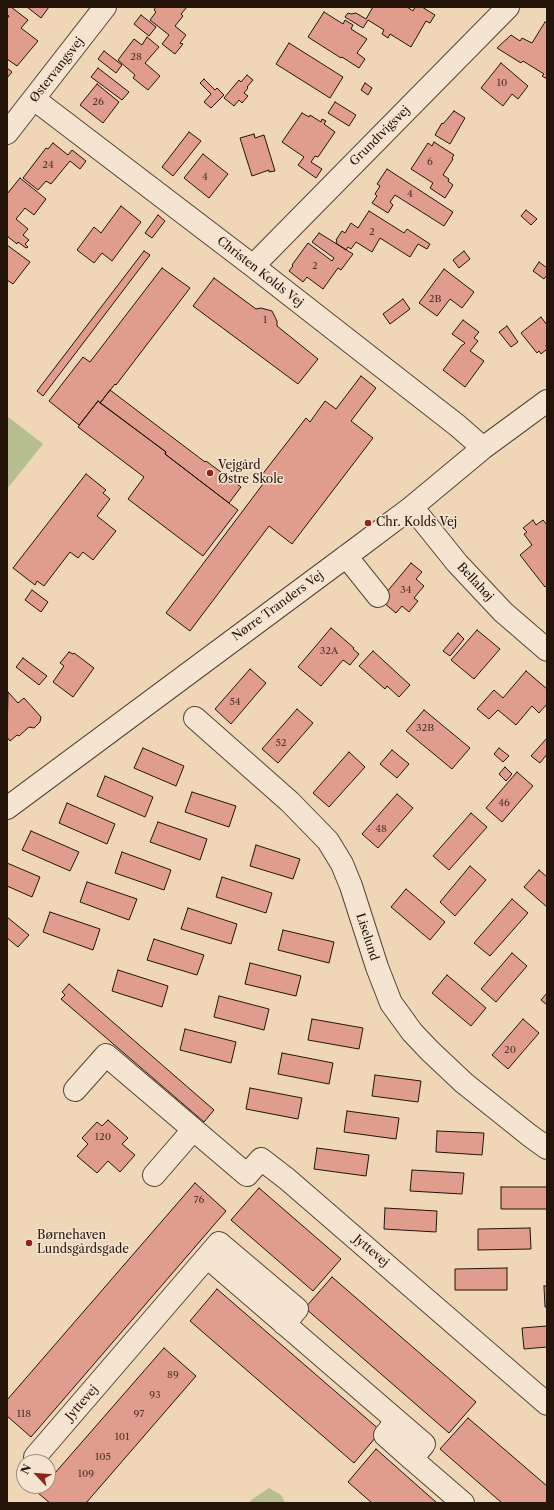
<!DOCTYPE html>
<meta charset="utf-8">
<style>
body{margin:0}
#map{position:relative;width:554px;height:1510px;overflow:hidden;background:#eed6b7;font-family:"Libre Caslon Text",serif}
canvas{display:block}
.frame{position:absolute;inset:0;border:8px solid #251409;pointer-events:none}
.north{position:absolute;left:16px;top:1454px;width:40px;height:40px;box-sizing:border-box;background:#f4e4d0;border:1px solid #a19180;border-radius:50%;rotate:296deg;font-size:11px;font-weight:700;line-height:16px;text-align:center;color:#251409}
.north::after{content:'';display:block;margin:auto;width:14px;height:18px;background:#8f2418;clip-path:polygon(50% 0,100% 100%,50% 72%,0 100%)}
</style>
<div id="map">
<canvas width="554" height="1510"></canvas>
<div class="frame"></div>
<div class="north">N</div>
</div>
<script>
const ctx = document.querySelector('canvas').getContext('2d');
ctx.lineJoin = 'round';
function fillPath(path, color) {
  ctx.fillStyle = color;
  ctx.fill(path, 'evenodd');
}
function toPath(rows) {
  const path = new Path2D();
  for (const r of rows) {
    path.moveTo(r[0], r[1]);
    for (let i = 2; i < r.length; i += 2) path.lineTo(r[i], r[i + 1]);
  }
  return path;
}
function strokePath(path, color, width, dash) {
  ctx.strokeStyle = color;
  ctx.lineWidth = width;
  ctx.lineCap = dash ? 'butt' : 'round';
  ctx.setLineDash(dash || []);
  ctx.stroke(path);
}
function write(font, color, halo, rows, align = 'center') {
  ctx.font = font + ' "Libre Caslon Text",serif';
  ctx.lineWidth = 3;
  ctx.setLineDash([]);
  ctx.textBaseline = 'middle';
  ctx.strokeStyle = halo;
  ctx.fillStyle = color;
  for (const [text, x, y, turn = 0] of rows) {
    ctx.save();
    ctx.translate(x, y);
    ctx.rotate((+turn || 0) * Math.PI / 180);
    ctx.textAlign = isNaN(turn) ? turn : align;
    if (halo) ctx.strokeText(text, 0, 0);
    ctx.fillText(text, 0, 0);
    ctx.restore();
  }
}
const green = toPath([
 [7,416,43,444,7,489],
 [269,1488,281,1495,285,1503,250,1503,251,1500]
]);
const building = toPath([
 [7,7,11,7,28,20,21,28,38,41,17,66,7,59,7,19,9,16,7,15,7,7],
 [27,7,49,7,41,18,27,7],
 [156,7,187,7,181,14,183,16,175,26,186,35,180,43,183,44,175,54,162,44,169,35,150,20,156,12,154,10,156,7],
 [373,7,407,7,413,11,415,7,422,7,435,15,430,23,426,21,411,47,390,34,388,38,382,34,384,30,368,20,363,28,345,17,348,13,351,14,356,13,366,19,373,7],
 [324,12,343,24,345,20,353,25,351,29,367,39,357,53,365,59,359,68,342,57,341,58,308,37,324,12],
 [141,15,156,27,149,36,134,24,141,15],
 [545,22,547,23,547,79,542,76,544,74,523,61,521,63,497,48,511,35,520,41,522,38,532,43,545,22],
 [147,37,159,47,145,63,160,76,148,90,133,78,135,75,118,60,134,39,142,45,147,37],
 [289,43,343,77,330,98,276,64,289,43],
 [104,51,122,65,116,73,98,59,104,51],
 [501,63,522,81,528,86,518,99,512,94,503,106,481,88,501,63],
 [7,68,12,72,7,78,7,68],
 [98,68,129,92,122,100,91,77,98,68],
 [247,75,253,80,247,87,248,88,244,93,248,96,242,103,239,100,234,106,224,98,239,80,241,82,247,75],
 [204,79,215,90,217,88,224,95,211,108,204,102,211,94,200,83,204,79],
 [365,83,372,88,368,95,361,90,365,83],
 [97,84,119,102,103,123,80,105,97,84],
 [335,102,356,115,349,126,328,113,335,102],
 [454,111,465,118,450,144,435,135,442,123,443,124,454,111],
 [302,113,309,117,310,115,321,122,322,119,326,121,324,124,335,132,318,157,315,156,311,162,322,169,316,178,298,165,304,157,282,142,302,113],
 [189,132,201,141,173,176,162,167,189,132],
 [254,134,255,138,264,135,275,171,269,172,269,170,252,176,240,138,254,134],
 [434,142,454,155,452,158,453,159,443,175,449,179,448,181,453,185,445,198,430,188,433,183,411,169,428,143,432,146,434,142],
 [53,143,68,155,72,150,86,161,80,169,70,161,51,184,46,181,38,190,23,178,46,148,48,149,53,143],
 [203,154,228,174,209,198,184,178,203,154],
 [387,169,453,212,444,226,395,195,390,202,393,205,388,213,372,203,377,196,375,194,380,186,377,184,387,169],
 [20,178,46,199,34,215,25,208,16,219,28,229,23,235,29,240,25,244,28,247,26,248,18,242,17,244,7,236,7,194,20,178],
 [121,206,141,222,112,261,102,253,94,263,77,250,94,227,101,233,121,206],
 [526,210,537,219,531,225,521,216,526,210],
 [369,211,404,233,407,229,430,244,427,249,418,244,410,257,380,238,372,252,356,242,351,249,348,247,346,250,336,243,337,241,336,240,342,231,345,233,351,223,358,228,369,211],
 [158,215,165,221,152,238,145,233,158,215],
 [319,233,353,254,341,270,338,268,323,289,307,277,303,282,289,271,293,266,292,265,308,243,332,261,334,258,312,242,319,233],
 [7,245,30,262,13,284,7,280,7,245],
 [144,251,150,255,43,396,37,391,144,251],
 [464,251,470,259,459,268,453,260,464,251],
 [539,262,547,268,547,275,544,279,533,271,539,262],
 [162,268,190,288,116,385,115,384,100,403,98,401,79,425,49,401,83,357,90,362,162,268],
 [444,269,474,292,462,308,450,299,437,316,419,303,444,269],
 [214,278,256,309,261,308,272,311,277,321,277,326,318,359,298,384,193,306,214,278],
 [403,299,410,309,390,324,383,314,403,299],
 [541,317,547,325,547,344,546,345,547,349,541,354,539,351,537,353,521,333,541,317],
 [463,320,479,332,474,338,478,341,470,351,484,361,465,387,443,370,462,345,463,345,465,343,452,334,463,320],
 [507,326,518,342,511,347,499,332,507,326],
 [361,376,376,388,351,421,373,438,292,544,269,526,190,631,166,613,263,484,258,480,306,418,310,422,325,401,336,409,361,376],
 [110,390,205,462,206,461,241,487,229,503,165,454,166,452,100,403,110,390],
 [98,401,166,452,165,454,238,510,203,556,128,499,144,477,78,427,98,401],
 [86,474,106,490,103,493,110,499,97,516,116,531,93,560,83,552,78,558,70,552,44,586,37,581,35,585,13,568,86,474],
 [533,520,536,525,543,520,547,525,547,585,545,587,520,555,532,545,524,534,527,532,523,528,533,520],
 [411,563,422,572,416,579,424,586,414,598,418,601,409,612,402,606,396,613,384,603,390,596,386,593,411,563],
 [32,590,48,602,41,612,25,600,32,590],
 [331,628,354,648,353,649,359,654,350,665,343,660,321,686,298,667,331,628],
 [477,630,500,649,474,679,451,660,477,630],
 [458,633,464,639,450,656,443,651,458,633],
 [373,651,410,685,399,697,387,686,385,689,359,666,373,651],
 [69,652,73,654,74,653,94,668,73,697,53,682,64,666,60,663,69,652],
 [23,658,47,676,39,685,16,667,23,658],
 [250,669,266,683,231,724,215,709,250,669],
 [526,671,547,689,547,704,539,713,532,706,516,725,498,710,489,719,477,709,494,690,503,698,526,671],
 [8,692,18,703,24,698,41,717,40,722,34,728,29,727,19,736,17,735,10,741,7,737,8,692],
 [297,709,313,723,278,763,262,749,297,709],
 [424,710,470,748,452,769,406,731,424,710],
 [547,738,547,754,540,763,531,756,547,738],
 [143,748,184,766,176,786,134,768,143,748],
 [499,748,509,756,503,762,494,754,499,748],
 [392,750,409,764,397,778,380,764,392,750],
 [349,752,365,767,329,807,313,793,349,752],
 [505,767,512,774,506,781,499,774,505,767],
 [517,772,533,786,502,822,486,808,517,772],
 [105,776,153,797,145,817,97,796,105,776],
 [192,792,236,806,229,827,185,812,192,792],
 [397,794,413,808,378,848,362,834,397,794],
 [67,803,115,824,107,844,59,823,67,803],
 [471,813,487,827,449,870,433,856,471,813],
 [158,822,207,839,200,860,150,842,158,822],
 [31,831,79,852,70,871,22,850,31,831],
 [256,845,300,859,293,879,250,866,256,845],
 [122,852,171,870,164,890,115,873,122,852],
 [7,863,40,877,32,897,7,886,7,863],
 [470,866,486,880,455,916,440,902,470,866],
 [539,870,547,877,547,907,524,887,539,870],
 [222,877,272,893,266,913,216,897,222,877],
 [87,882,137,899,129,920,80,902,87,882],
 [406,889,445,922,430,940,391,907,406,889],
 [512,899,528,913,490,956,474,943,512,899],
 [188,908,237,924,231,944,181,929,188,908],
 [50,912,100,929,93,950,43,932,50,912],
 [7,917,29,935,18,947,7,938,7,917],
 [283,930,334,942,329,963,278,950,283,930],
 [154,939,204,955,197,975,147,960,154,939],
 [512,953,527,966,496,1002,481,989,512,953],
 [250,963,301,976,296,996,245,984,250,963],
 [118,970,168,986,162,1007,112,991,118,970],
 [447,975,486,1008,471,1026,432,993,447,975],
 [69,984,214,1110,204,1122,61,999,65,995,62,992,69,984],
 [547,993,547,1005,541,1000,547,993],
 [219,996,269,1009,264,1030,214,1017,219,996],
 [312,1019,363,1028,359,1049,308,1040,312,1019],
 [523,1019,539,1033,508,1069,492,1055,523,1019],
 [185,1029,236,1042,231,1063,180,1050,185,1029],
 [282,1053,333,1063,329,1084,278,1074,282,1053],
 [375,1075,421,1081,418,1102,372,1096,375,1075],
 [250,1088,302,1098,298,1119,246,1109,250,1088],
 [347,1111,399,1118,396,1139,344,1132,347,1111],
 [108,1120,128,1138,122,1144,135,1155,120,1172,108,1161,97,1173,77,1156,88,1144,82,1138,97,1122,102,1126,108,1120],
 [437,1131,484,1133,482,1155,436,1152,437,1131],
 [317,1148,369,1155,366,1176,314,1169,317,1148],
 [412,1170,464,1173,462,1194,410,1191,412,1170],
 [195,1183,226,1211,31,1437,7,1416,7,1400,195,1183],
 [501,1187,547,1187,547,1209,501,1209,501,1187],
 [259,1188,341,1259,313,1291,231,1220,259,1188],
 [385,1208,437,1211,436,1232,384,1229,385,1208],
 [530,1228,531,1249,478,1250,478,1229,530,1228],
 [507,1268,507,1290,455,1290,455,1269,507,1268],
 [332,1277,476,1402,449,1433,305,1308,332,1277],
 [544,1286,547,1286,547,1307,545,1307,544,1286],
 [217,1289,381,1431,354,1463,190,1321,217,1289],
 [547,1326,547,1347,524,1349,522,1328,547,1326],
 [164,1348,196,1376,86,1503,50,1503,38,1493,44,1486,48,1486,48,1481,164,1348],
 [468,1418,547,1486,547,1503,502,1503,440,1449,468,1418],
 [376,1449,437,1503,372,1503,348,1482,376,1449]
]);
const minor = toPath([
 [34,99,253,266,458,426,483,448],
 [7,133,105,7],
 [253,266,508,7],
 [412,507,457,563,503,612,547,650],
 [346,556,378,596],
 [195,718,290,802,328,841,342,864,351,886,377,967,391,1003,412,1032,430,1051,464,1083,529,1135,547,1148],
 [7,808,356,549,412,507,483,448,547,401],
 [75,1090,106,1055,247,1175,261,1159,287,1179,547,1404],
 [154,1175,193,1130],
 [207,1257,424,1444,412,1459,463,1503],
 [397,1421,385,1435,412,1459],
 [35,1457,219,1243,297,1309,284,1324]
]);
const markers = [
 [210,473,4,"#8f2418"],
 [368,523,4,"#8f2418"],
 [29,1243,4,"#8f2418"]
];
const numberNames = [
 ["28",136,57],
 ["10",502,83],
 ["26",98,102],
 ["6",430,162],
 ["24",48,165],
 ["4",205,177],
 ["4",410,194],
 ["2",372,232],
 ["2",315,266],
 ["2B",435,299],
 ["1",265,320],
 ["34",406,590],
 ["32A",329,651],
 ["54",235,702],
 ["32B",425,728],
 ["52",281,743],
 ["46",504,803],
 ["48",381,829],
 ["20",510,1050],
 ["120",103,1137],
 ["76",199,1200],
 ["89",173,1375],
 ["93",155,1395],
 ["118",24,1414],
 ["97",139,1414],
 ["101",122,1437],
 ["105",103,1457],
 ["109",86,1474]
];
const streetNames = [
 ["Østervangsvej",57,70,-52],
 ["Grundtvigsvej",380,136,-45],
 ["Christen Kolds Vej",260,272,38],
 ["Bellahøj",475,582,47],
 ["Nørre Tranders Vej",278,606,-36],
 ["Liselund",367,937,72],
 ["Jyttevej",371,1251,40],
 ["Jyttevej",82,1403,-49]
];
const poiNames = [
 ["Vejgård",218,466],
 ["Østre Skole",218,480],
 ["Chr. Kolds Vej",376,523],
 ["Børnehaven",37,1236],
 ["Lundsgårdsgade",37,1250]
];
fillPath(green, '#b6be90');
fillPath(building, '#e09d8d');
strokePath(building, '#251409', 1);
strokePath(minor, '#574434', 24);
strokePath(minor, '#f4e4d0', 22);
for (const [x, y, r, color] of markers) {
  const dot = new Path2D();
  dot.arc(x, y, r, 0, 2 * Math.PI);
  ctx.fillStyle = color;
  ctx.fill(dot);
  strokePath(dot, '#f4e4d0', 1.5);
}
write('10px', '#54362a', null, numberNames);
write('12px', '#251409', '#f4e4d0', streetNames);
write('12px', '#251409', '#f4e4d0', poiNames, 'left');
</script>
